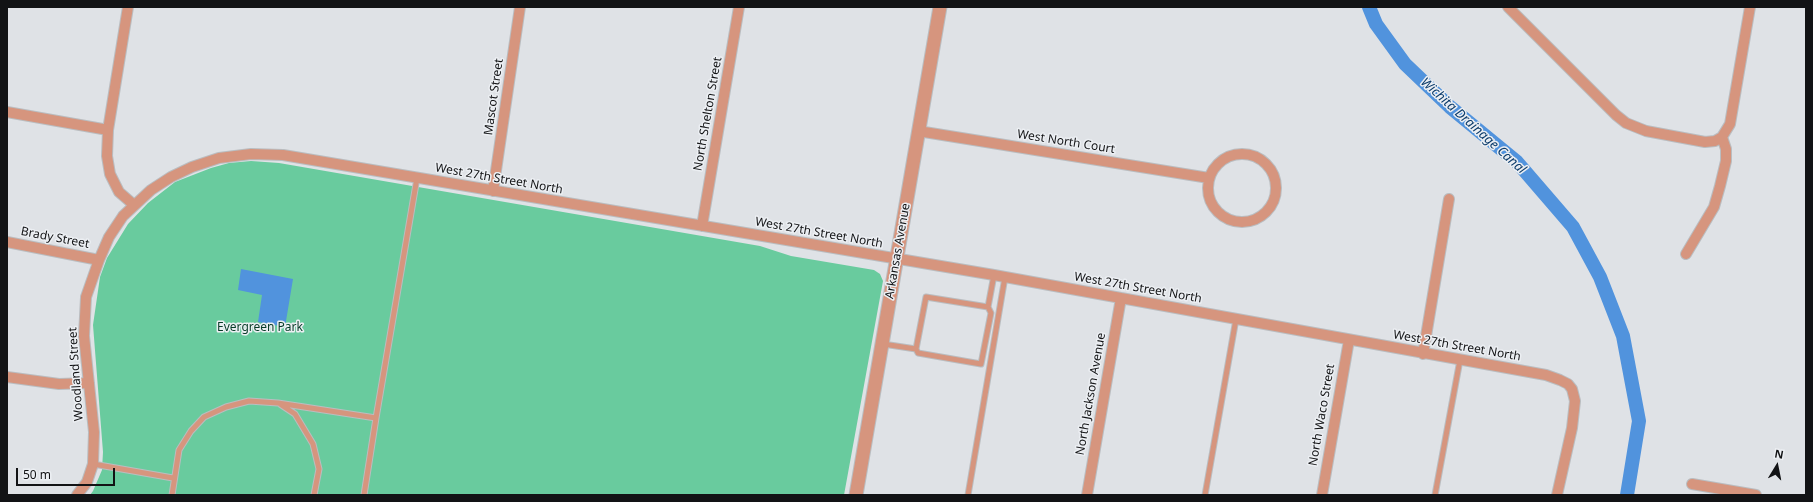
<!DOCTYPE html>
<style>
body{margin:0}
#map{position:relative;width:1813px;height:502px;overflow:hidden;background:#dfe2e6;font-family:"Noto Sans",sans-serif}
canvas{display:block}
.frame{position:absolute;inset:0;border:8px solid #121315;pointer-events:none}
.north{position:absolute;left:1757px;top:446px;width:40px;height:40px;-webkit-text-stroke:3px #eceff3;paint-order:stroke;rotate:10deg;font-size:11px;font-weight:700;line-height:16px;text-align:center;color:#121315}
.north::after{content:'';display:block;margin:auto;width:14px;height:18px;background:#121315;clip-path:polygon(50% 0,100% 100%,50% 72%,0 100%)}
.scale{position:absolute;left:16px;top:468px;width:99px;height:18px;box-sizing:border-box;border:2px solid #121315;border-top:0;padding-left:5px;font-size:12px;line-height:14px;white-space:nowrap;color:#121315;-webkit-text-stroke:3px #eceff3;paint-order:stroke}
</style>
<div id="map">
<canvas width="1813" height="502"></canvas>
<div class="frame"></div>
<div class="north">N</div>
<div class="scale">50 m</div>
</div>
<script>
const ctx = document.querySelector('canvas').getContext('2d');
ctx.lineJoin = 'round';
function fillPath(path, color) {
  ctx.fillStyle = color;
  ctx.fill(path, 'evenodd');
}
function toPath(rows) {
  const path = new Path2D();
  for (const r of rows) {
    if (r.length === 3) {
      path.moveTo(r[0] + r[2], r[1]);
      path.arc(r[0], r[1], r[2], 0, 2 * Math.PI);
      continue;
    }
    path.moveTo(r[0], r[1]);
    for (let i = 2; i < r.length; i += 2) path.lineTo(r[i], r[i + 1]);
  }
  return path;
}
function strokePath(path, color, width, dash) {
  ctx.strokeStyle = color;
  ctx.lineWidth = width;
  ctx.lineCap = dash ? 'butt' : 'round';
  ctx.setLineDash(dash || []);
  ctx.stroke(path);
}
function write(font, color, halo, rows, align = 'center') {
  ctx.font = font + ' "Noto Sans",sans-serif';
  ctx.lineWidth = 3;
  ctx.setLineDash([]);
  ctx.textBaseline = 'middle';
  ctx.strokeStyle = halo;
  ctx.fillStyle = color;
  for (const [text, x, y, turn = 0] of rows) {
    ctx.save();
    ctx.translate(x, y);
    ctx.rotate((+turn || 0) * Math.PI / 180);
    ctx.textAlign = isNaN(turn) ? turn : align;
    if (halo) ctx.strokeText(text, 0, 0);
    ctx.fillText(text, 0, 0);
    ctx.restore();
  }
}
const green = toPath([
 [251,161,279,163,760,246,791,256,874,270,880,274,883,281,844,495,90,495,93,491,102,470,103,452,93,325,100,277,107,258,128,224,148,203,175,182,211,168,229,163]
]);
const water = toPath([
 [241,269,293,279,285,327,258,322,262,295,238,290]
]);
const canal = toPath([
 [1369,7,1376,24,1405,64,1450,107,1517,162,1573,227,1600,277,1623,336,1639,421,1627,495]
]);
const service = toPath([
 [883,344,916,349,926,297,988,307,994,275],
 [916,349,918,353,981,364,991,313,988,307],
 [280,404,295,414,313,444,319,469,314,495],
 [376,418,417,178],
 [93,464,173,478],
 [172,495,179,450,191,431,204,417,226,407,249,401,278,403,376,418,364,495],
 [968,495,1005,277],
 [1205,495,1236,319],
 [1435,495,1460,360]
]);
const minor = toPath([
 [128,7,108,130,107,156,110,174,119,192,134,205],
 [1508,7,1616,115,1626,123,1646,131,1705,142,1715,141,1722,137,1730,124,1750,7],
 [7,112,108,130],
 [918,131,1209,178],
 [1242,188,34],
 [493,191,520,7],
 [702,226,739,7],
 [7,242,99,260],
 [1686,254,1714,207,1720,186,1726,161,1726,149,1722,137],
 [1423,354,1449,199],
 [7,377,59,384,89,383],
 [1692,484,1756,495],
 [77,495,87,482,93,464,94,432,84,336,86,297,99,260,109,237,123,216,151,190,171,177,192,167,219,158,251,154,283,155,994,275,1546,375,1560,380,1568,384,1572,389,1575,401,1572,428,1557,495],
 [1087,495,1121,298],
 [1322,495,1349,340]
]);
const tertiary = toPath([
 [856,495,940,7]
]);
const streetNames = [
 ["Mascot Street",494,97,-82],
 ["North Shelton Street",708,114,-80],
 ["West North Court",1066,142,9],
 ["West 27th Street North",499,179,10],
 ["West 27th Street North",819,233,10],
 ["Brady Street",55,238,11],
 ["Arkansas Avenue",898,251,-80],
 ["West 27th Street North",1138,288,10],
 ["West 27th Street North",1457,346,10],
 ["Woodland Street",76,374,-94],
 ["North Jackson Avenue",1091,394,-80],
 ["North Waco Street",1322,415,-80]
];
const parkNames = [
 ["Evergreen Park",260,328]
];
const waterNames = [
 ["Wichita Drainage Canal",1473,126,42]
];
fillPath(green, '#69cb9e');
fillPath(water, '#5193dd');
strokePath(canal, '#5193dd', 14);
strokePath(service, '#babdc0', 7);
strokePath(minor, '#babdc0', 12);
strokePath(tertiary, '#babdc0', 15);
strokePath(service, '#d6957e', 5);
strokePath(minor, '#d6957e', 10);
strokePath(tertiary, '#d6957e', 13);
write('12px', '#121315', '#eceff3', streetNames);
write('12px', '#073b27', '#eceff3', parkNames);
write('italic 13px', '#0c3c6b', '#eceff3', waterNames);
</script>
